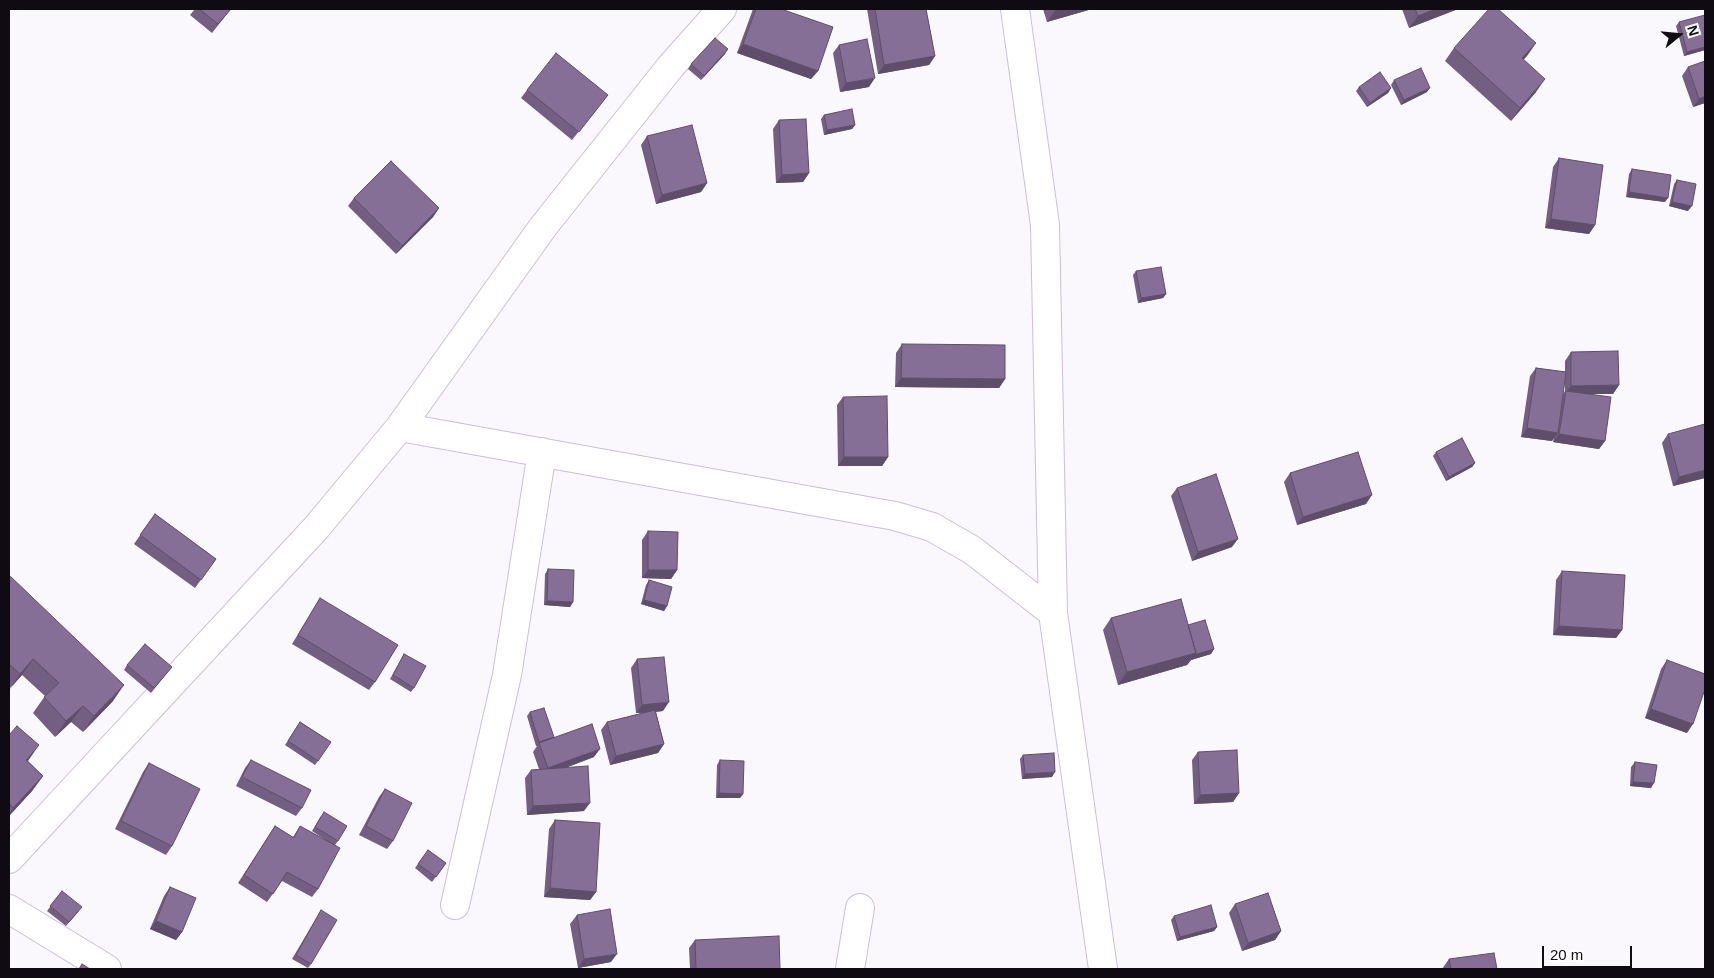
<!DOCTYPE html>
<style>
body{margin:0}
#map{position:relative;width:1714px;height:978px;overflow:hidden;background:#fbf8fd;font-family:Arial,sans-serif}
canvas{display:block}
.frame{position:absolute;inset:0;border:10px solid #100b13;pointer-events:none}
.north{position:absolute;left:1654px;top:10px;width:50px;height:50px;-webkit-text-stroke:4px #fff;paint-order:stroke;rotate:73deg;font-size:14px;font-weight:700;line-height:20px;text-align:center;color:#100b13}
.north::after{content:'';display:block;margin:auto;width:18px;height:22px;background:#100b13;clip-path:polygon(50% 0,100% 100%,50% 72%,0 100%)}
.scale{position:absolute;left:1542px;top:946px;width:90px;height:22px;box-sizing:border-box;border:2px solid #100b13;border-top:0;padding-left:6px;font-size:15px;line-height:18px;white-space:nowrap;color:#100b13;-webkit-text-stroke:4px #fff;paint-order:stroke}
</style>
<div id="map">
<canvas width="1714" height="978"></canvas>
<div class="frame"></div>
<div class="north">N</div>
<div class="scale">20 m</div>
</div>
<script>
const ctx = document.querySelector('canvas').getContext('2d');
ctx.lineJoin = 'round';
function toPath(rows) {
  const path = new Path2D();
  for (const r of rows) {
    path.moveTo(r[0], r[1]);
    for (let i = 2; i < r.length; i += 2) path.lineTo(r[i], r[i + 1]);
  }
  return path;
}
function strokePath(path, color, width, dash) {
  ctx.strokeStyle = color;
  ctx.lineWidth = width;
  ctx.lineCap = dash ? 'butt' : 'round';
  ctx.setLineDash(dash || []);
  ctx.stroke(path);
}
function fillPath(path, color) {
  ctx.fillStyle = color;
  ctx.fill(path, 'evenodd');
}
const minor = toPath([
 [1015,9,1045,225,1053,613,1103,969],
 [400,427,895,516,932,527,972,550,1053,613],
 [9,859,316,528,400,427,543,227,671,66,722,9],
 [455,905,507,675,542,452],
 [9,909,107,969],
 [850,969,860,908]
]);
const wall = toPath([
 [195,9,231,9,212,33,190,15],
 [753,9,781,9,818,71,811,79,737,53],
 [867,9,926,9,935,56,929,65,878,74],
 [1043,9,1092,9,1047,22],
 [1402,9,1458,9,1409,28],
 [1679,22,1705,50,1684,56,1676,26],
 [1536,43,1523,60,1536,92,1511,121,1445,61,1454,48],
 [839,45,869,87,840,92,833,53],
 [725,54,701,80,688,69,691,64],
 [1688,67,1705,103,1693,107,1682,76],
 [1394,80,1427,92,1401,105,1391,85],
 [1359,87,1391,88,1388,93,1367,107,1356,91],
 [527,90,608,95,572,140,521,98],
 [824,115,855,125,852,129,824,135,821,119],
 [779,120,809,173,803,182,776,183,773,129],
 [647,136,707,183,701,192,656,204,641,145],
 [1559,158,1595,225,1589,234,1545,228,1553,167],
 [1632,169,1665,202,1626,197,1629,174],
 [1677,180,1688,211,1669,206,1674,184],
 [354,198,439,208,433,217,396,254,348,206],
 [1136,271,1166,294,1163,298,1138,303,1133,275],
 [902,344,1005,379,999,388,895,387,896,353],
 [1571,352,1619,385,1613,394,1589,394,1605,441,1599,449,1553,442,1554,438,1552,441,1521,437,1530,376,1536,368,1565,372,1565,361],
 [1565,381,1565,391,1563,394],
 [843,397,888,457,882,466,838,466,837,405],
 [1668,434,1705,478,1673,486,1662,443],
 [1436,452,1475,463,1472,467,1446,481,1433,456],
 [1290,473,1366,504,1297,525,1284,482],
 [1177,488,1232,547,1192,561,1171,496],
 [155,514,216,559,195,588,134,544],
 [648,531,677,570,671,579,642,578,642,540],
 [548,569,573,602,570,607,544,605,545,574],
 [1562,571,1622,630,1616,638,1553,635,1556,580],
 [9,575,113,701,83,732,71,722,55,737,33,713,45,696,22,675,9,689],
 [649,580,667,606,664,611,641,604,646,585],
 [320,598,375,682,369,690,292,644],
 [1111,618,1188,625,1214,649,1211,654,1191,660,1187,665,1118,685,1103,630],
 [404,654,414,688,411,692,390,679],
 [637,659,663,711,656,712,664,744,658,753,610,765,601,730,607,722,643,713,636,713,631,668],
 [1667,660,1687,733,1645,718,1661,669],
 [127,665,172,667,151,693,124,670],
 [530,712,552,738,594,757,567,767,584,811,527,815,525,778,531,770,539,769,533,752,537,746,536,746,527,716],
 [300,722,331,742,315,765,285,745],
 [9,735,28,761,43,776,32,791,9,816],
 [1198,752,1239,793,1233,802,1194,804,1192,760],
 [1023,755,1052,777,1022,779,1020,759],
 [251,760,302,808,296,816,236,786,245,768],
 [720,760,743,794,740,798,716,798,717,765],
 [1635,762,1651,788,1630,786,1631,767],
 [149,763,172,846,166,855,115,829,143,772],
 [385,789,393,841,387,849,359,835,379,797],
 [321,816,338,841,335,845,318,889,312,897,282,881,267,902,238,883,275,826,293,837,300,826,327,841,312,831],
 [555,820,596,892,590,900,544,897,549,829],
 [428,850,446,863,432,882,415,868],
 [170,887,182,932,176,940,150,929,164,896],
 [62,891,79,911,66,926,47,911],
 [1235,904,1281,931,1275,940,1242,951,1229,913],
 [321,910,311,964,308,968,292,959],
 [577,915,611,962,578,968,570,924],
 [1174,916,1217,927,1214,931,1177,941,1171,920],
 [695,940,780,969,690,969,689,948],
 [1449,959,1497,969,1442,969]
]);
const shadedWall = toPath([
 [1056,9,1092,9,1047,22],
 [1436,9,1458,9,1409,28,1418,16],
 [1536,43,1527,56,1513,71,1522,58],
 [743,44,818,71,811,79,737,53],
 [1705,47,1705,50,1684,56,1687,52],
 [728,49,725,54,701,80,704,76],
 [935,56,929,65,878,74,884,65],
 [875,78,869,87,840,92,846,83],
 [1545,79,1536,92,1511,121,1520,108],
 [1391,88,1388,93,1367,107,1370,103],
 [1430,88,1427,92,1401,105,1404,100],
 [1705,96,1705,103,1693,107,1699,99],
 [855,125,852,129,824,135,827,130],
 [809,173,803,182,776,183,782,175],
 [707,183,701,192,656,204,662,195],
 [1629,192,1668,198,1665,202,1626,197],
 [1672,202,1692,206,1688,211,1669,206],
 [439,208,433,217,396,254,402,246],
 [1551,219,1595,225,1589,234,1545,228],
 [1166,294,1163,298,1138,303,1141,298],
 [901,378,1005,379,999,388,895,387],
 [1619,385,1613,394,1565,394,1571,386],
 [1527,428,1558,433,1552,441,1521,437],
 [1559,434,1605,441,1599,449,1553,442],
 [844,457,888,457,882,466,838,466],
 [1475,463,1472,467,1446,481,1449,477],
 [1705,470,1705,478,1673,486,1679,477],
 [1372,495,1366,504,1297,525,1303,517],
 [1238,539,1232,547,1192,561,1198,552],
 [648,570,677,570,671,579,642,578],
 [644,600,667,606,664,611,641,604],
 [547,601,573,602,570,607,544,605],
 [1559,626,1622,630,1616,638,1553,635],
 [1214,649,1211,654,1191,660,1187,665,1118,685,1127,672,1196,653],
 [33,659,22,675,9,690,20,674],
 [124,685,113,701,83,732,94,716],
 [669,702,663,711,636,713,642,705],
 [83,706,71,722,55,737,66,721],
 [1651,709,1693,724,1687,733,1645,718],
 [554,737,550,741,539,743,536,746,539,742],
 [664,744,658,753,610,765,616,756],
 [39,745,28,761,26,760],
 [600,749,594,757,542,777,548,768],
 [1055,772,1052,777,1022,779,1025,774],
 [43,776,32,791,9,816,9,814,13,808],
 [1633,782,1654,783,1651,788,1630,786],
 [719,793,743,794,740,798,716,798],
 [1239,793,1233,802,1194,804,1200,795],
 [590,803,584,811,527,815,533,806],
 [550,888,596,892,590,900,544,897],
 [156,921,182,932,176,940,150,929],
 [1217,927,1214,931,1177,941,1180,937],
 [1281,931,1275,940,1242,951,1248,943],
 [617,954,611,962,578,968,584,959]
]);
const building = toPath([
 [199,9,231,9,218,24,199,9],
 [756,9,781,9,833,27,818,71,743,44,756,9],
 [875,9,926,9,935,56,884,65,875,9],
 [1415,9,1436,9,1418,16,1415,9],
 [1489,9,1498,9,1536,43,1522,58,1545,79,1520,108,1454,48,1489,9],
 [1705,15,1705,47,1687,52,1679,22,1705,15],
 [715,38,728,49,704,76,691,64,715,38],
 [867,39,875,78,846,83,839,45,867,39],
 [556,53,608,95,579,132,527,90,556,53],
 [1705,61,1705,96,1699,99,1688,67,1705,61],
 [1421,68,1430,88,1404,100,1394,80,1421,68],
 [1380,72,1391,88,1370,103,1359,87,1380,72],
 [852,109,855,125,827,130,824,115,852,109],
 [806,119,809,173,782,175,779,120,806,119],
 [692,125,707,183,662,195,647,136,692,125],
 [1559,158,1603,165,1595,225,1551,219,1559,158],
 [391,161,439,208,402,246,354,198,391,161],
 [1632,169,1671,175,1668,198,1629,192,1632,169],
 [1677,180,1696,184,1692,206,1672,202,1677,180],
 [1161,267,1166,294,1141,298,1136,271,1161,267],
 [902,344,1005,345,1005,379,901,378,902,344],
 [1618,351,1619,385,1571,386,1571,352,1618,351],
 [1536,368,1566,372,1558,433,1527,428,1536,368],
 [1566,391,1611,397,1605,441,1559,434,1566,391],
 [887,396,888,457,844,457,843,397,887,396],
 [1705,424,1705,470,1679,477,1668,434,1705,424],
 [1462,438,1475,463,1449,477,1436,452,1462,438],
 [1358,452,1372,495,1303,517,1290,473,1358,452],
 [1216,474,1238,539,1198,552,1177,488,1216,474],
 [155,514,216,559,201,580,140,535,155,514],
 [648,531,678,532,677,570,648,570,648,531],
 [548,569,574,570,573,602,547,601,548,569],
 [1562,571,1625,575,1622,630,1559,626,1562,571],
 [9,575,124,685,94,716,83,706,66,721,44,697,59,683,33,659,20,674,9,664,9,575],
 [649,580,672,587,667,606,644,600,649,580],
 [320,598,398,645,375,682,298,635,320,598],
 [1181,599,1196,653,1127,672,1111,618,1181,599],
 [1205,620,1214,649,1194,655,1196,653,1188,625,1205,620],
 [145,644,172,667,154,688,127,665,145,644],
 [404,654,426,666,414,688,393,675,404,654],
 [664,657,669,702,642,705,637,659,664,657],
 [1667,660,1705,674,1705,689,1693,724,1651,709,1667,660],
 [544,708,554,737,539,742,530,712,544,708],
 [655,710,664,744,616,756,607,722,655,710],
 [300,722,331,742,318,761,288,741,300,722],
 [592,724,600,749,548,768,539,743,592,724],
 [17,726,39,745,26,760,43,776,13,808,9,803,9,735,17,726],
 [1237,750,1239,793,1200,795,1198,752,1237,750],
 [1054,753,1055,772,1025,774,1023,755,1054,753],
 [251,760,311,790,302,808,242,777,251,760],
 [720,760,744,761,743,794,719,793,720,760],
 [1635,762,1657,765,1654,783,1633,782,1635,762],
 [149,763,200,789,172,846,121,821,149,763],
 [588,766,590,803,533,806,531,770,588,766],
 [385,789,412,803,393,841,366,826,385,789],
 [324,812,347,826,338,841,315,827,324,812],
 [555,820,600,823,596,892,550,888,555,820],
 [275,826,294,838,300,826,340,848,318,889,287,872,273,894,244,875,275,826],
 [428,850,446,863,436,877,418,864,428,850],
 [170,887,196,898,182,932,156,921,170,887],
 [62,891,82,907,69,922,50,906,62,891],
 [1268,893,1281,931,1248,943,1235,904,1268,893],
 [1211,905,1217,927,1180,937,1174,916,1211,905],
 [610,909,617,954,584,959,577,915,610,909],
 [321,910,337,920,311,964,296,955,321,910],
 [779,936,780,969,696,969,695,940,779,936],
 [1494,953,1497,969,1451,969,1449,959,1494,953],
 [82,964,90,969,79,969,82,964]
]);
strokePath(minor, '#ccbed7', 30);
strokePath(minor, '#fff', 28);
fillPath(wall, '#735f82');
fillPath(shadedWall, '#5e4e6a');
fillPath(building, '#866f97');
strokePath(building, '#5e4e6a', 1);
</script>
